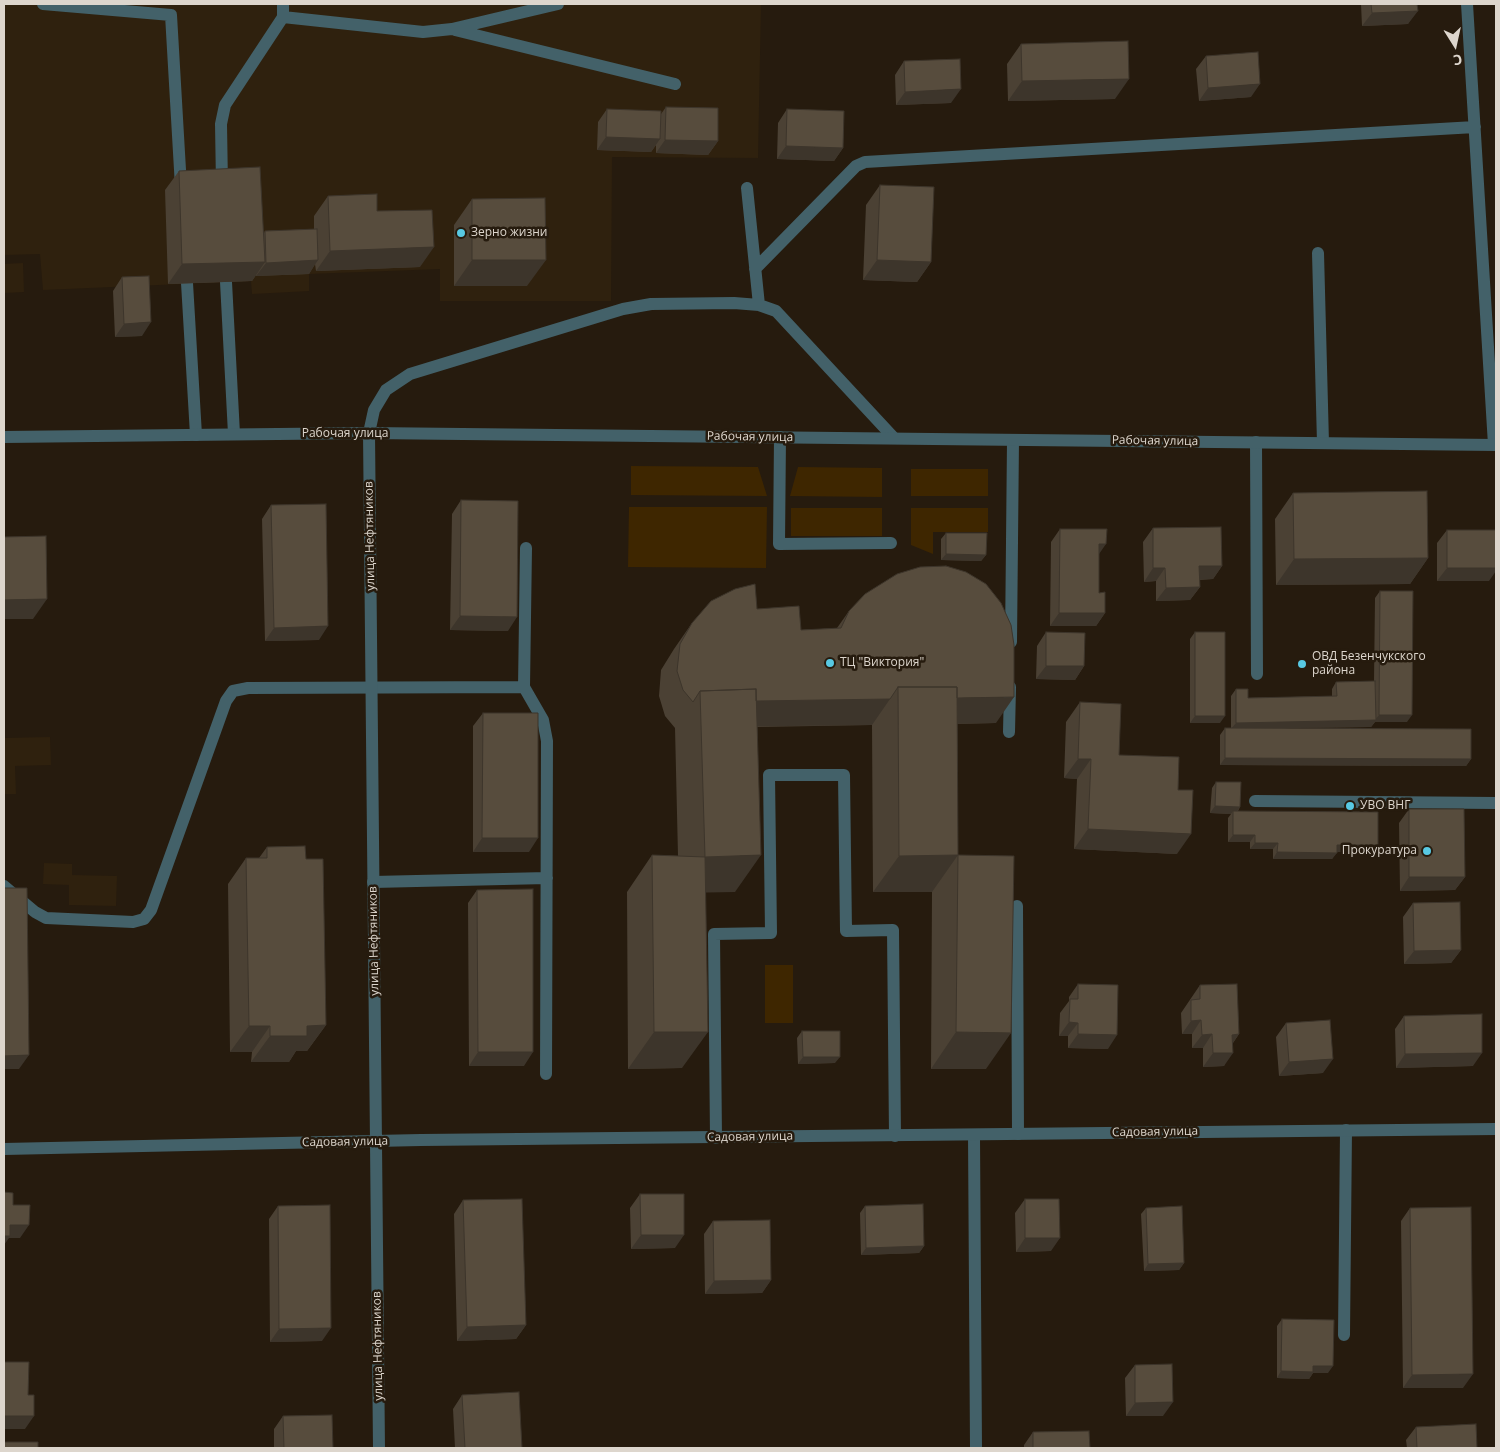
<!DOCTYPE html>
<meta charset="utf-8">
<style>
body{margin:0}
#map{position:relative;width:1500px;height:1452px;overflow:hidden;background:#261b0e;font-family:"Open Sans",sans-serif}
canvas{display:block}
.frame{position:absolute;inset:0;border:5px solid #ddd6cd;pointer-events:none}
.north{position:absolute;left:1430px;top:20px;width:50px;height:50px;-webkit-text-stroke:4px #261b0e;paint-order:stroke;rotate:170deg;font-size:14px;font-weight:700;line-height:20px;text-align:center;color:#ddd6cd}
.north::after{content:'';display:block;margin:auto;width:18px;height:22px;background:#ddd6cd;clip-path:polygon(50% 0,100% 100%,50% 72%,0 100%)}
</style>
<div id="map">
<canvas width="1500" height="1452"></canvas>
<div class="frame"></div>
<div class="north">С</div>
</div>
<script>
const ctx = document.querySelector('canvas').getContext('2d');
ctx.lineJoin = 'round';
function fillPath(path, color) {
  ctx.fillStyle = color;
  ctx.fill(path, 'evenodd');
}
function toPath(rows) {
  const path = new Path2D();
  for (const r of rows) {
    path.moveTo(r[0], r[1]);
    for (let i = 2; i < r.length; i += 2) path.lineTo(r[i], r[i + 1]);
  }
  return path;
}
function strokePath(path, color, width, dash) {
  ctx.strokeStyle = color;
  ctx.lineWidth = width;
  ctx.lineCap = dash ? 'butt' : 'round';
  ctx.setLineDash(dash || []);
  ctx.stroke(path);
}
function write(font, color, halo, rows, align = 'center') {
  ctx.font = font + ' "Open Sans",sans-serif';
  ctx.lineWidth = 5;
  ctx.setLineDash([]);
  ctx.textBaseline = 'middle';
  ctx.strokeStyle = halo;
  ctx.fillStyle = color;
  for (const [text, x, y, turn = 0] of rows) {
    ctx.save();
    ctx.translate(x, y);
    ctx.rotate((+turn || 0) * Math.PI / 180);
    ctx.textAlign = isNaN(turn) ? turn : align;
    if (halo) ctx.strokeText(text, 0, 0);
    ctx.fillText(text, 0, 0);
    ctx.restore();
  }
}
const built = toPath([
 [4,4,761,4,758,158,612,157,611,301,440,301,440,269,309,274,309,291,252,294,251,281,43,290,40,254,4,255],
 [23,263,24,292,4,293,4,264],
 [50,737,51,765,15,766,16,794,4,794,4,738],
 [44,863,72,864,72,875,117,876,116,906,69,905,69,885,43,884]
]);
const green = toPath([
 [631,466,758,467,767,496,631,495],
 [798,467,882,468,882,497,790,496],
 [911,469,988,469,988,496,911,496],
 [629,507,767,507,766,568,628,567],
 [791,508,882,508,882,536,791,536],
 [911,508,988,508,988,532,933,532,933,554,911,545],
 [765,965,793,965,793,1023,765,1023]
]);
const lane = toPath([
 [43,4,171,15,181,187],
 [1467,4,1494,445],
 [283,17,423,32,452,29,558,4],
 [455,30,675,84],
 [222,185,221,124,225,105,283,17,283,4],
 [747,188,759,305],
 [1318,253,1323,443],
 [755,269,856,166,865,162,1475,127],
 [226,282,234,434],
 [187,283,196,435],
 [369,433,374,410,386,390,410,374,623,309,651,304,734,303,759,305,776,311,894,438],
 [780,437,779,544,891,543],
 [1256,442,1257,674],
 [1011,642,1013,440],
 [524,687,543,720,547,741,546,1074],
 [1009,732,1010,687],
 [1255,801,1496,803],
 [373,882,547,878],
 [4,886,35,912,46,918,133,922,144,919,151,910,226,701,233,691,248,688,524,687,526,548],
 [1017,906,1018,1134],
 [974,1135,976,1448],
 [716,1138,714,934,771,933,769,775,844,775,846,931,893,930,895,1136],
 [1344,1335,1346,1130]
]);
const street = toPath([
 [369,433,379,1448],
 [4,437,369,433,1496,445],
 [4,1149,421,1140,1496,1129]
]);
const wall = toPath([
 [1361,4,1417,4,1408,24,1362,26],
 [1021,44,1115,99,1008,101,1007,64],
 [1206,56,1251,97,1199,101,1196,69],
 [904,61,951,103,896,105,895,75],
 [666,107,718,141,708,155,656,153,656,145,651,152,597,150,598,122,607,109,661,114],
 [787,109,843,148,834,161,777,159,778,123],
 [179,171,264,233,265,231,314,229,314,216,328,196,377,211,420,267,316,271,315,264,309,274,256,276,256,275,252,281,168,284,165,190],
 [880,185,931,262,917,282,863,280,866,205],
 [472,199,527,286,454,286,454,225],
 [122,277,142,336,115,337,113,291],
 [1293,493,1428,558,1410,584,1276,585,1275,519],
 [461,500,508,631,450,630,452,514],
 [271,505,319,640,265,641,262,519],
 [1153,528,1222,566,1213,579,1199,580,1200,587,1190,600,1156,601,1156,581,1144,582,1143,542],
 [1060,529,1099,555,1099,593,1105,613,1096,626,1050,626,1051,542],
 [1447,530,1489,581,1437,581,1437,543],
 [946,533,986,555,981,561,941,560,941,539],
 [1380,591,1407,722,1375,722,1371,727,1284,728,1471,759,1466,766,1220,765,1220,735,1225,728,1231,728,1231,696,1236,689,1248,698,1332,696,1332,689,1336,682,1374,681,1375,598],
 [757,609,801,630,837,628,849,611,996,723,957,724,958,855,986,1069,931,1069,932,892,873,892,872,725,757,727,735,892,706,892,682,1068,628,1069,627,892,652,855,678,856,675,728,665,716,659,696,661,670,674,649,692,623],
 [1046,632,1084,666,1075,680,1036,679,1037,646],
 [1195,632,1220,723,1190,723,1190,639],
 [1080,702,1119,755,1178,790,1177,854,1074,849,1077,779,1064,778,1066,722],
 [483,713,529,852,473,852,473,726],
 [1216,782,1240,807,1238,811,1378,845,1374,852,1337,852,1332,859,1273,859,1273,849,1250,849,1250,842,1228,842,1228,818,1231,814,1210,813,1212,788],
 [1409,809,1465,877,1455,890,1400,891,1399,823],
 [267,847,306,859,326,1025,307,1051,296,1051,289,1062,251,1062,252,1052,230,1052,228,884,246,858,259,858],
 [477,890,524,1066,469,1066,468,903],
 [1413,903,1461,950,1451,963,1404,964,1403,917],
 [1078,984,1108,1049,1068,1048,1068,1036,1059,1036,1060,1013,1069,1001,1069,997],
 [1200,985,1239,1034,1233,1043,1224,1066,1203,1067,1203,1048,1192,1048,1192,1034,1182,1034,1181,1013],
 [1404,1016,1473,1066,1396,1068,1395,1029],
 [1286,1023,1323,1073,1279,1076,1276,1037],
 [802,1031,835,1063,798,1064,797,1038],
 [640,1194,675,1248,631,1249,630,1208],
 [1025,1199,1051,1251,1016,1252,1015,1213],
 [463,1200,526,1325,516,1339,457,1341,454,1214],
 [278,1206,322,1341,270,1342,269,1219],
 [865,1206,924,1246,919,1253,861,1255,860,1213],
 [1146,1208,1184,1263,1179,1270,1144,1271,1141,1214],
 [1410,1208,1463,1388,1403,1388,1401,1221],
 [713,1221,771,1280,762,1293,705,1294,704,1234],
 [1282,1319,1328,1373,1313,1373,1309,1379,1277,1378,1277,1326],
 [1135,1365,1163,1416,1126,1416,1125,1378],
 [462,1395,522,1448,455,1448,453,1409],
 [283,1416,333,1448,274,1448,274,1429],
 [1416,1427,1477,1448,1407,1448,1406,1440],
 [1033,1432,1090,1448,1024,1448,1024,1445]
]);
const shadedWall = toPath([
 [1418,11,1408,24,1362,26,1372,13],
 [1129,79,1115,99,1008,101,1022,81],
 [1260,84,1251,97,1199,101,1208,88],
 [961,89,951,103,896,105,905,92],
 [606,137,660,139,651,152,597,150],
 [665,140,718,141,708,155,656,153],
 [786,146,843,148,834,161,777,159],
 [434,247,420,267,316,271,330,251],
 [318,260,309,274,256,276,266,263],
 [472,260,546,260,527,286,454,286],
 [877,260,931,262,917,282,863,280],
 [265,262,252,281,168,284,182,264],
 [151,322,142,336,115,337,124,324],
 [1099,544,1106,544,1097,557],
 [946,554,986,555,981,561,941,560],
 [1428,558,1410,584,1276,585,1294,559],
 [1199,566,1222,566,1213,579,1190,580],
 [1153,568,1165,568,1156,581,1144,582],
 [1447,568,1496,568,1496,571,1489,581,1437,581],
 [1200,587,1190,600,1156,601,1166,588],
 [47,599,33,619,4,619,4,600],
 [1059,613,1105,613,1096,626,1050,626],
 [460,616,517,617,508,631,450,630],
 [328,626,319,640,265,641,274,628],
 [1046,666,1084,666,1075,680,1036,679],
 [1014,697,996,723,898,725,898,699],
 [890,699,872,725,701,727,701,702],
 [1379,715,1412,715,1407,722,1375,722,1371,727,1231,729,1236,723,1375,720],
 [1195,716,1225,716,1220,723,1190,723],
 [1225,758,1471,759,1466,766,1220,765],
 [1078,759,1091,759,1077,779,1064,778],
 [1215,806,1240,807,1235,814,1233,811,1231,814,1210,813],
 [1088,829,1191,834,1177,854,1074,849],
 [1233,835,1255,835,1250,842,1228,842],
 [482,838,538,838,529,852,473,852],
 [1255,843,1278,843,1273,849,1250,849],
 [1337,845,1378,845,1374,852,1333,852],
 [1277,852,1337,853,1332,859,1273,859],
 [761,855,735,892,680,893,705,857],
 [958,855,932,892,873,892,899,856],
 [1409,877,1465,877,1455,890,1400,891],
 [1461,950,1451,963,1404,964,1414,951],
 [1201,1020,1192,1034,1182,1034,1191,1021],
 [1069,1022,1078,1023,1068,1036,1059,1036],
 [326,1025,307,1051,296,1051,289,1062,251,1062,270,1036,307,1026],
 [249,1026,270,1026,252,1052,230,1052],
 [654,1032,708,1032,682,1068,628,1069],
 [956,1032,1011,1033,986,1069,931,1069],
 [1078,1034,1117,1035,1108,1049,1068,1048],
 [1212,1034,1203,1048,1192,1048,1202,1035],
 [1239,1034,1229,1048,1232,1035],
 [478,1052,533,1052,524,1066,469,1066],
 [1213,1053,1233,1053,1224,1066,1203,1067],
 [1482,1053,1473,1066,1396,1068,1405,1054],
 [29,1055,19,1069,4,1069,4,1056],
 [803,1057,840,1057,835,1063,798,1064],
 [1333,1059,1323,1073,1279,1076,1289,1062],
 [10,1225,29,1225,20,1238,9,1238,4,1245,4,1234],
 [641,1235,684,1235,675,1248,631,1249],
 [1025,1238,1060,1238,1051,1251,1016,1252],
 [924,1246,919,1253,861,1255,866,1248],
 [1184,1263,1179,1270,1144,1271,1148,1264],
 [771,1280,762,1293,705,1294,714,1281],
 [526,1325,516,1339,457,1341,467,1327],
 [331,1328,322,1341,270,1342,279,1329],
 [1313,1366,1333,1366,1328,1373,1313,1373,1309,1379,1277,1378,1281,1371],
 [1473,1374,1463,1388,1403,1388,1412,1375],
 [1173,1402,1163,1416,1126,1416,1135,1403],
 [4,1416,34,1416,25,1429,4,1429]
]);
const building = toPath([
 [1371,4,1417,4,1418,11,1372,13,1371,4],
 [1128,41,1129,79,1022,81,1021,44,1128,41],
 [1258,52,1260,84,1208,88,1206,56,1258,52],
 [960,59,961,89,905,92,904,61,960,59],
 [666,107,718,108,718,141,665,140,666,107],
 [607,109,661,111,660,139,606,137,607,109],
 [787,109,844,111,843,148,786,146,787,109],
 [260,167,265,262,182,264,179,171,260,167],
 [880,185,934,187,931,262,877,260,880,185],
 [377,194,377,211,432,210,434,247,330,251,328,196,377,194],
 [545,198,546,260,472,260,472,199,545,198],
 [317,229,318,260,266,263,265,231,317,229],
 [149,276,151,322,124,324,122,277,149,276],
 [1427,491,1428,558,1294,559,1293,493,1427,491],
 [461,500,518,501,517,617,460,616,461,500],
 [326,504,328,626,274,628,271,505,326,504],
 [1221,527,1222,566,1199,566,1200,587,1166,588,1165,568,1153,568,1153,528,1221,527],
 [1060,529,1107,529,1106,544,1099,544,1099,593,1105,592,1105,613,1059,613,1060,529],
 [1447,530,1496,530,1496,568,1447,568,1447,530],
 [946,533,987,533,986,555,946,554,946,533],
 [46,536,47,599,4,600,4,537,46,536],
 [946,566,966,572,986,584,1001,603,1011,625,1014,645,1014,697,957,698,957,687,898,687,890,699,756,701,756,689,700,691,693,702,683,690,677,671,680,644,692,623,711,601,735,589,755,584,757,609,799,606,801,630,841,628,849,611,865,594,897,574,920,567,946,566],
 [1380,591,1413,591,1412,715,1379,715,1380,591],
 [1046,632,1085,633,1084,666,1046,666,1046,632],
 [1195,632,1225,632,1225,716,1195,716,1195,632],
 [1375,681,1376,720,1236,723,1236,689,1248,689,1248,698,1337,696,1336,682,1375,681],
 [898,687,957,687,958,855,1014,856,1011,1033,956,1032,958,855,899,856,898,687],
 [756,689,761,855,705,857,708,1032,654,1032,652,855,705,857,700,691,756,689],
 [1080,702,1121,704,1119,755,1179,757,1178,790,1193,790,1191,834,1088,829,1091,759,1078,759,1080,702],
 [483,713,538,713,538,838,482,838,483,713],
 [1225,728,1471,729,1471,759,1225,758,1225,728],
 [1216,782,1241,782,1240,807,1215,806,1216,782],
 [1409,809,1464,809,1465,877,1409,877,1409,809],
 [1233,811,1378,812,1378,845,1337,845,1337,853,1277,852,1278,843,1255,843,1255,835,1233,835,1233,811],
 [305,846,306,859,323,859,326,1025,307,1026,307,1036,270,1036,270,1026,249,1026,246,858,267,858,267,847,305,846],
 [4,888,27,888,29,1055,4,1056,4,888],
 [533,889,533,1052,478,1052,477,890,533,889],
 [1460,902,1461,950,1414,951,1413,903,1460,902],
 [1078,984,1118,985,1117,1035,1078,1034,1078,1023,1069,1022,1070,999,1078,999,1078,984],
 [1237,984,1239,1034,1232,1035,1233,1053,1213,1053,1212,1034,1202,1035,1201,1020,1191,1021,1191,1000,1200,999,1200,985,1237,984],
 [1482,1014,1482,1053,1405,1054,1404,1016,1482,1014],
 [1330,1020,1333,1059,1289,1062,1286,1023,1330,1020],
 [802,1031,840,1031,840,1057,803,1057,802,1031],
 [4,1192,13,1193,13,1205,30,1205,29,1225,10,1225,10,1236,4,1236,4,1192],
 [640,1194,684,1194,684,1235,641,1235,640,1194],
 [522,1199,526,1325,467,1327,463,1200,522,1199],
 [1025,1199,1059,1199,1060,1238,1025,1238,1025,1199],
 [923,1204,924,1246,866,1248,865,1206,923,1204],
 [330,1205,331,1328,279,1329,278,1206,330,1205],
 [1182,1206,1184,1263,1148,1264,1146,1208,1182,1206],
 [1471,1207,1473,1374,1412,1375,1410,1208,1471,1207],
 [770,1220,771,1280,714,1281,713,1221,770,1220],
 [1282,1319,1334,1320,1333,1366,1313,1366,1313,1372,1281,1371,1282,1319],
 [4,1362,29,1362,28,1395,34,1395,34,1416,4,1416,4,1362],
 [1172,1364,1173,1402,1135,1403,1135,1365,1172,1364],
 [519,1392,522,1448,465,1448,462,1395,519,1392],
 [332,1415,333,1448,284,1448,283,1416,332,1415],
 [1476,1424,1477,1448,1417,1448,1416,1427,1476,1424],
 [1089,1431,1090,1448,1033,1448,1033,1432,1089,1431],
 [4,1442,38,1442,38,1448,4,1448,4,1442]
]);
const markers = [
 [461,233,5,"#58c9e3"],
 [830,663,5,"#58c9e3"],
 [1302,664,5,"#58c9e3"],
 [1350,806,5,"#58c9e3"],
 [1427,851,5,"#58c9e3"]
];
const poiNames = [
 ["Зерно жизни",471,233],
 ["ОВД Безенчукского",1312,657],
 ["района",1312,671],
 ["ТЦ \"Виктория\"",840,663],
 ["УВО ВНГ",1360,806],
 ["Прокуратура",1417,851,"right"]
];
const streetNames = [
 ["Рабочая улица",345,434],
 ["Рабочая улица",750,437,1],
 ["Рабочая улица",1155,441,1],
 ["улица Нефтяников",370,536,-91],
 ["улица Нефтяников",374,941,-91],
 ["Садовая улица",1155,1132,-1],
 ["Садовая улица",750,1137,-1],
 ["Садовая улица",345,1142,-1],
 ["улица Нефтяников",378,1346,-91]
];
fillPath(built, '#2f210e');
fillPath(green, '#3e2600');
strokePath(lane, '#436169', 12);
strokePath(street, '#436169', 12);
fillPath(wall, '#4b4134');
fillPath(shadedWall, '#3d352b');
fillPath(building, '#574c3d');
strokePath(building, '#3d352b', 1);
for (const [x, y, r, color] of markers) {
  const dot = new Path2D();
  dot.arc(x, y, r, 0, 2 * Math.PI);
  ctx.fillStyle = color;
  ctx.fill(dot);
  strokePath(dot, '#261b0e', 2);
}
write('12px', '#ddd6cd', '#261b0e', poiNames, 'left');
write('12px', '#ddd6cd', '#261b0e', streetNames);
</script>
